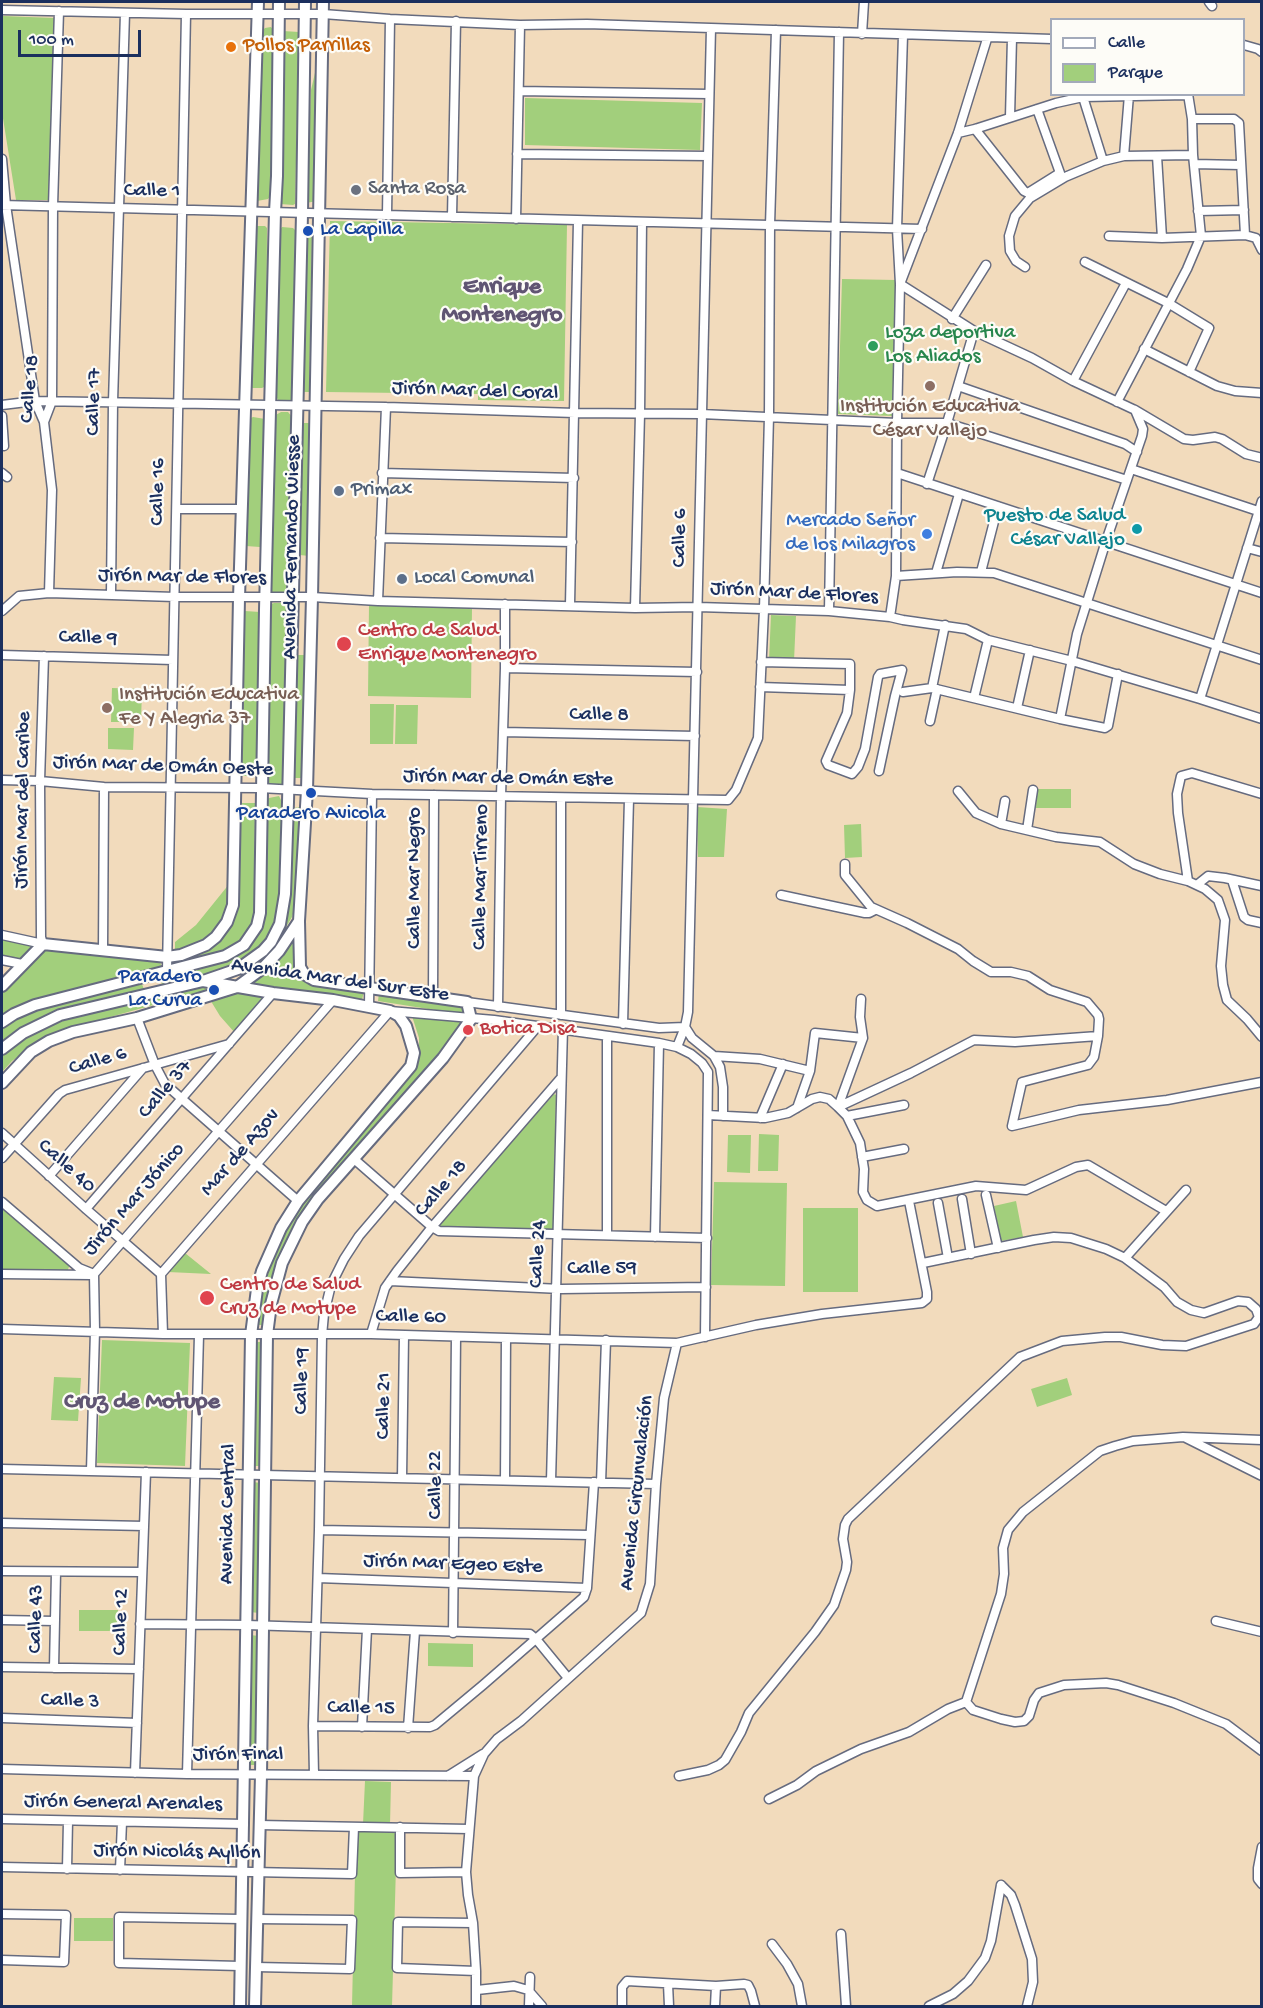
<!DOCTYPE html>
<meta charset="utf-8">
<style>
body{margin:0}
#map{position:relative;width:1263px;height:2008px;overflow:hidden;background:#f2dbbc;font-family:"Gochi Hand",sans-serif}
canvas{display:block}
.frame{position:absolute;inset:0;border:3px solid #1b2f5e;pointer-events:none}
.legend{position:absolute;left:1050px;top:18px;width:195px;height:78px;box-sizing:border-box;background:#fdfcf7;border:2px solid #a3aaba;margin:0;padding:8px 10px;list-style:none;font-size:18px;color:#1b2f5e}
.legend li{display:flex;align-items:center;gap:12px;height:30px}
.legend b{width:30px;border:2px solid #a3aaba}
.scale{position:absolute;left:18px;top:30px;width:123px;height:27px;box-sizing:border-box;border:3px solid #1b2f5e;border-top:0;padding-left:8px;font-size:18px;line-height:21px;white-space:nowrap;color:#1b2f5e;-webkit-text-stroke:4px #fdfcf7;paint-order:stroke}
</style>
<div id="map">
<canvas width="1263" height="2008"></canvas>
<div class="frame"></div>
<ul class="legend">
<li><b style="height:8px;background:#fff"></b>Calle</li>
<li><b style="height:16px;background:#a2cf7c"></b>Parque</li>
</ul>
<div class="scale">100 m</div>
</div>
<script>
const ctx = document.querySelector('canvas').getContext('2d');
ctx.lineJoin = 'round';
function fillPath(path, color) {
  ctx.fillStyle = color;
  ctx.fill(path, 'evenodd');
}
function toPath(rows) {
  const path = new Path2D();
  for (const r of rows) {
    path.moveTo(r[0], r[1]);
    for (let i = 2; i < r.length; i += 2) path.lineTo(r[i], r[i + 1]);
  }
  return path;
}
function strokePath(path, color, width, dash) {
  ctx.strokeStyle = color;
  ctx.lineWidth = width;
  ctx.lineCap = dash ? 'butt' : 'round';
  ctx.setLineDash(dash || []);
  ctx.stroke(path);
}
function write(font, color, halo, rows, align = 'center') {
  ctx.font = font + ' "Gochi Hand",sans-serif';
  ctx.lineWidth = 4.5;
  ctx.setLineDash([]);
  ctx.textBaseline = 'middle';
  ctx.strokeStyle = halo;
  ctx.fillStyle = color;
  for (const [text, x, y, turn = 0] of rows) {
    ctx.save();
    ctx.translate(x, y);
    ctx.rotate((+turn || 0) * Math.PI / 180);
    ctx.textAlign = isNaN(turn) ? turn : align;
    if (halo) ctx.strokeText(text, 0, 0);
    ctx.fillText(text, 0, 0);
    ctx.restore();
  }
}
const green = toPath([
 [3,16,55,18,49,200,16,200,2,112],
 [271,27,274,31,271,195,268,199,257,201,255,197,261,32,265,28],
 [283,31,299,32,295,204,293,205,280,204],
 [318,60,317,201,306,203,311,90],
 [525,98,702,103,700,150,525,145],
 [330,221,567,225,564,401,478,400,478,394,326,392],
 [257,226,265,226,267,228,266,386,262,388,250,388,253,230],
 [282,227,293,228,295,230,293,398,291,402,278,400,276,396,280,230],
 [312,231,309,392,303,392,306,232],
 [842,279,896,280,893,416,838,414],
 [281,412,288,412,293,418,288,589,284,595,272,595,269,592,274,416],
 [253,417,265,419,260,547,246,546,249,419],
 [303,423,312,423,309,556,300,555],
 [274,603,284,603,287,606,287,610,282,784,281,786,266,787,269,605],
 [369,605,472,607,471,698,368,696],
 [245,611,260,612,256,776,240,776],
 [771,615,796,616,794,661,769,660],
 [296,655,306,655,302,778,292,778],
 [112,688,142,689,141,722,111,722],
 [370,704,394,704,393,744,370,744],
 [396,705,418,705,417,744,395,744],
 [108,728,134,728,133,750,108,749],
 [1037,789,1071,789,1071,808,1036,808],
 [279,796,282,802,281,898,275,924,269,937,257,951,229,969,162,985,160,976,248,947,257,937,262,924,264,799],
 [239,803,255,803,254,915,250,927,237,945,226,951,171,966,172,961,226,931],
 [301,807,296,904,292,917,275,946,289,906,292,882,293,808],
 [697,807,727,809,724,857,698,857],
 [861,824,862,857,845,858,844,825],
 [230,883,228,913,211,937,199,945,175,953,175,942,196,925],
 [297,932,299,974,364,991,362,1000,249,983,278,960],
 [2,938,40,944,22,961,2,957],
 [45,948,128,956,160,962,162,967,2,1019,2,990],
 [141,982,144,989,49,1016,26,1025,2,1044,2,1025,26,1011],
 [197,985,204,986,207,990,60,1031,27,1050,12,1061,2,1072,2,1056,7,1050,24,1038,53,1023],
 [236,989,269,994,235,1033,220,1016,209,998],
 [379,993,463,1004,466,1015,378,1001],
 [412,1016,463,1021,463,1025,295,1229,266,1325,255,1325,260,1289,293,1213,419,1062,419,1038],
 [554,1094,556,1095,553,1232,440,1228,438,1226],
 [759,1134,779,1135,778,1171,758,1171],
 [728,1135,751,1135,750,1173,727,1172],
 [714,1182,787,1183,785,1286,711,1285],
 [1016,1201,1023,1237,1001,1241,994,1206],
 [2,1207,70,1264,66,1275,2,1274],
 [803,1208,858,1208,858,1292,803,1292],
 [185,1253,211,1274,168,1272],
 [102,1340,190,1343,185,1466,97,1463],
 [254,1342,264,1342,261,1466,252,1466],
 [54,1377,81,1378,78,1421,51,1420],
 [1067,1378,1072,1395,1037,1407,1031,1389],
 [252,1482,262,1483,259,1613,250,1612],
 [79,1610,118,1610,117,1631,79,1631],
 [250,1635,259,1636,255,1765,248,1765],
 [428,1643,473,1644,473,1667,428,1666],
 [365,1781,391,1782,390,1825,363,1824],
 [356,1830,397,1831,392,2006,352,2006],
 [74,1918,113,1918,113,1941,74,1941]
]);
const minor = toPath([
 [1209,2,1212,6],
 [2,10,186,14,323,14,390,19,520,25,587,24,1052,39],
 [862,34,864,2],
 [987,39,958,133,900,284,974,331,1032,358,1073,381,1135,410,1184,439,1193,440,1215,437,1222,439,1246,454,1262,458],
 [1244,45,1258,49,1262,52],
 [519,91,709,94],
 [1083,97,1103,161],
 [1010,117,1012,38],
 [1192,119,1234,119,1239,123,1245,235],
 [975,129,1024,191,1028,193,1060,173,1037,109],
 [958,133,975,129,1056,103,1083,97,1188,95],
 [517,154,708,156],
 [1124,156,1129,95],
 [1157,156,1162,238],
 [2,159,6,205,35,401,44,422],
 [1194,164,1241,165],
 [2,205,922,229],
 [1198,211,1244,210],
 [387,215,390,19],
 [452,217,456,21],
 [516,219,520,25],
 [1109,236,1162,238,1245,235,1256,238,1262,250],
 [1085,262,1168,303,1209,328,1189,372],
 [1025,267,1016,261,1010,251,1009,236,1015,216,1030,198,1065,177,1103,161,1124,156,1193,155],
 [952,319,986,265],
 [1144,349,1217,386,1235,391,1262,393],
 [1073,381,1126,283],
 [958,386,1125,444,1137,452],
 [1117,402,1187,269,1201,236,1193,155,1192,119,1188,94],
 [2,405,35,401,386,407,575,413,701,414,897,423,947,423,1127,480],
 [2,416,4,446],
 [1131,469,1261,512],
 [2,473,7,477],
 [382,473,574,478],
 [897,473,1262,593],
 [927,484,947,423,974,331],
 [177,509,241,509],
 [380,538,572,542],
 [1247,548,1262,552],
 [981,572,998,506],
 [936,573,959,494],
 [896,576,957,572,994,573,1262,660],
 [49,593,175,597,312,597,378,601,635,608,698,607,829,611,890,617,903,620,966,629,988,640,1072,661,1200,699,1262,719],
 [111,594,113,402,125,13],
 [378,601,386,407],
 [570,605,578,221],
 [635,608,640,414,642,222],
 [2,611,19,596,49,593,52,490,44,422,52,401,53,206,59,11],
 [829,611,839,32],
 [890,617,896,576,897,423,900,284,897,229,903,35],
 [2,655,173,660],
 [761,662,850,664,850,690,847,713,826,761,828,765,852,774,858,767,865,749,878,677,880,674,902,670,895,696,879,771],
 [505,668,697,672],
 [760,687,850,690],
 [932,688,945,625],
 [903,692,932,688,1060,719,1105,728,1108,726,1118,674],
 [974,698,988,640],
 [1200,699,1262,501],
 [1017,708,1030,650],
 [1060,719,1077,634,1106,541,1142,436,1143,429,1135,410],
 [930,721,937,689],
 [503,732,695,736],
 [2,780,40,781,104,787,260,788,372,794,728,800,736,790,758,738,764,610,769,416,770,225,776,30],
 [958,791,976,813,1001,824,1056,837,1100,842,1134,864,1160,874,1188,881,1205,889,1218,900,1225,920,1221,966,1223,985,1227,1000,1247,1019,1262,1037],
 [1001,824,1005,801],
 [1027,830,1033,790],
 [845,864,845,875,871,907,907,923,958,949,973,961,991,972,1011,972,1028,976,1050,990,1087,1002,1098,1015,1099,1019,1098,1036,1094,1057,1088,1065,1022,1082,1012,1126,1079,1110,1167,1100,1262,1082],
 [1232,880,1244,917,1248,920,1262,923],
 [1188,881,1178,813,1177,794,1181,776,1192,773,1262,794],
 [1198,884,1208,876,1225,878,1262,886],
 [781,895,865,913,869,913,875,910],
 [2,935,43,944],
 [43,944,41,937,40,781,44,656],
 [103,950,104,787],
 [2,960,22,964],
 [167,971,186,14],
 [433,996,434,795],
 [861,999,860,1017,863,1038,838,1107,847,1116,860,1143,864,1169,863,1192,867,1200,877,1206,976,1186,1026,1190,1076,1167,1088,1165,1166,1211],
 [467,1002,659,1028,685,1027],
 [369,1006,372,794],
 [498,1007,501,796,505,668,505,604],
 [561,1015,561,798],
 [137,1018,155,1065,165,1084,298,1201],
 [623,1024,629,799],
 [685,1027,692,1038,714,1056,720,1067,723,1087,723,1116],
 [607,1036,607,1235],
 [677,1047,685,1027,688,1012,711,28],
 [714,1056,760,1059,810,1071],
 [797,1108,810,1071,815,1033,863,1038],
 [708,1115,765,1118,788,1113,812,1099,820,1097,829,1099,838,1107,911,1073,974,1040,1015,1042,1098,1036],
 [847,1116,904,1105],
 [760,1118,783,1064],
 [2,1133,86,1209,161,1274],
 [862,1157,904,1149],
 [2,1158,59,1094,65,1090,229,1044],
 [354,1159,432,1227,439,1231,707,1238],
 [49,1176,143,1068],
 [986,1195,998,1248],
 [962,1199,971,1254],
 [2,1202,79,1268,94,1274],
 [938,1203,948,1258],
 [86,1209,273,993],
 [655,1237,659,1043],
 [1125,1258,1186,1190],
 [2,1274,91,1275],
 [390,1281,561,1289,706,1287],
 [2,1329,163,1334,371,1334,677,1343,756,1325,822,1314,922,1303,927,1299,927,1292,909,1201],
 [163,1334,161,1274,390,1011,494,1020,659,1043,677,1047,691,1054,702,1063,708,1072,705,1337],
 [371,1334,385,1288,397,1271,432,1227,560,1079],
 [1186,1438,1262,1476],
 [2,1469,656,1484],
 [91,1471,95,1331,94,1274,333,1000],
 [402,1478,404,1335],
 [505,1480,506,1338],
 [551,1481,563,1028],
 [601,1483,606,1340],
 [2,1523,144,1526],
 [319,1530,590,1535],
 [2,1571,142,1572],
 [318,1578,587,1588],
 [2,1620,55,1621],
 [1216,1621,1262,1632],
 [140,1624,247,1625,530,1634,536,1639,568,1678],
 [453,1633,456,1337],
 [2,1667,139,1669],
 [54,1668,56,1572],
 [966,1702,1001,1594,1004,1574,1003,1548,1008,1530,1023,1512,1100,1451,1115,1446,1133,1441,1183,1437,1262,1440],
 [2,1718,137,1723],
 [313,1726,430,1727,435,1725,483,1685,584,1597,587,1588,594,1482],
 [362,1727,367,1629],
 [408,1728,415,1631],
 [2,1769,187,1774,474,1776],
 [135,1773,146,1472],
 [187,1774,199,1335],
 [314,1775,313,1726,319,1530,322,1336,324,1314,331,1285,344,1259,359,1236,538,1026],
 [448,1776,483,1754],
 [679,1776,708,1770,719,1765,725,1760,741,1732,749,1713,815,1632,834,1605,846,1570,847,1562,843,1539,845,1525,848,1519,1020,1357,1062,1341,1105,1337,1121,1337,1162,1345,1186,1346,1254,1324,1259,1317,1256,1309,1248,1302,1238,1301,1204,1313,1191,1310,1177,1302,1164,1287,1125,1258,1106,1249,1071,1238,1054,1237,1034,1240,923,1263],
 [769,1799,797,1785,816,1771,861,1749,909,1732,948,1709,966,1702,973,1710,1001,1719,1015,1722,1024,1721,1029,1716,1034,1700,1039,1693,1064,1685,1106,1683,1118,1685,1174,1703,1226,1724,1262,1751],
 [2,1819,244,1824],
 [259,1825,469,1829],
 [400,1827,400,1873,466,1872],
 [1262,1847,1258,1868,1258,1879,1262,1884],
 [2,1867,352,1874,354,1827],
 [67,1869,68,1821],
 [120,1870,122,1822],
 [1001,1885,1011,1895,1015,1905,1032,1959,1033,1982,1027,2006],
 [2,1914,66,1915,64,1962,2,1960],
 [473,1923,398,1922,397,1968,476,1971],
 [841,1934,846,2006],
 [772,1944,787,1964,798,1984,802,2006],
 [240,1966,119,1963,119,1917,241,1919],
 [256,1967,350,1969,352,1920,257,1919],
 [668,1984,669,2006],
 [477,1990,514,1986,528,1990,542,2006],
 [476,2006,476,1971,473,1923,468,1895,466,1872,474,1776,484,1754,497,1739,521,1721,641,1613,650,1584,656,1484,664,1398,677,1343],
 [529,2006,530,1977],
 [622,2006,622,1987,627,1981,716,1986,744,1984,748,1985,751,1991,755,2006],
 [715,2006,716,1986],
 [929,2006,953,1994,968,1981,985,1958,991,1941,1001,1885]
]);
const major = toPath([
 [203,981,273,993,333,1000,390,1011,399,1016,406,1026,414,1053,411,1066,298,1201,281,1228,262,1271,257,1289,251,1335,240,2006],
 [2,986,43,944,167,957,181,955,206,945,216,937,227,922,233,905,239,598,258,2],
 [2,1022,14,1014,35,1005,225,956,244,945,257,926,260,913,265,609,275,212,277,176,279,2],
 [2,1049,23,1033,60,1015,203,981,238,969,263,951,271,942,280,924,285,894,288,802,302,214,305,2],
 [2,1083,31,1052,49,1041,73,1032,137,1018,237,987,263,968,279,951,299,921],
 [255,2006,261,1775,267,1335,271,1304,282,1263,302,1222,318,1199,443,1058,471,1019,467,1002,314,980,304,974,300,967,299,921,307,790,312,597,323,2]
]);
const markers = [
 [231,47,6,"#e8710a"],
 [356,190,6,"#6b7280"],
 [308,231,6,"#1a4fb4"],
 [873,346,6,"#2e9e5b"],
 [930,386,6,"#8d6e63"],
 [339,491,6,"#5c6f8a"],
 [1137,529,6,"#0f9aa8"],
 [927,534,6,"#3f7fe0"],
 [402,579,6,"#5c6f8a"],
 [344,644,8,"#e0444e"],
 [107,708,6,"#8d6e63"],
 [311,793,6,"#1a4fb4"],
 [214,990,6,"#1a4fb4"],
 [468,1030,6,"#e0444e"],
 [207,1298,8,"#e0444e"]
];
const foodNames = [
 ["Pollos Parrillas",243,47]
];
const worshipNames = [
 ["Santa Rosa",368,190]
];
const streetNames = [
 ["Calle 1",152,192,1],
 ["Calle 18",31,389,-85],
 ["Jirón Mar del Coral",475,392,2],
 ["Calle 17",95,402,-89],
 ["Calle 16",159,492,-89],
 ["Calle 6",681,538,-89],
 ["Avenida Fernando Wiesse",293,547,-89],
 ["Jirón Mar de Flores",182,578,1],
 ["Jirón Mar de Flores",794,594,3],
 ["Calle 9",88,639,2],
 ["Calle 8",599,716,1],
 ["Jirón Mar de Omán Oeste",163,767,2],
 ["Jirón Mar de Omán Este",508,779,1],
 ["Jirón Mar del Caribe",24,800,-89],
 ["Calle Mar Tirreno",482,877,-89],
 ["Calle Mar Negro",416,878,-90],
 ["Avenida Mar del Sur Este",340,981,8],
 ["Calle 6",98,1062,-16],
 ["Calle 37",166,1090,-49],
 ["Mar de Azov",241,1153,-49],
 ["Calle 40",66,1167,42],
 ["Calle 18",442,1189,-49],
 ["Jirón Mar Jónico",135,1200,-49],
 ["Calle 24",539,1254,-87],
 ["Calle 59",602,1270],
 ["Calle 60",411,1318,1],
 ["Calle 19",303,1381,-89],
 ["Calle 21",385,1406,-89],
 ["Calle 22",437,1485,-90],
 ["Avenida Circunvalación",638,1493,-84],
 ["Avenida Central",229,1514,-89],
 ["Jirón Mar Egeo Este",453,1565,2],
 ["Calle 43",37,1619,-89],
 ["Calle 12",122,1622,-88],
 ["Calle 3",70,1702,2],
 ["Calle 15",361,1709,1],
 ["Jirón Final",238,1756],
 ["Jirón General Arenales",123,1804,1],
 ["Jirón Nicolás Ayllón",177,1853,1]
];
const transitNames = [
 ["La Capilla",320,231],
 ["Paradero Avicola",311,815,"center"],
 ["Paradero",202,978,"right"],
 ["La Curva",202,1002,"right"]
];
const leisureNames = [
 ["Loza deportiva",885,334],
 ["Los Aliados",885,358]
];
const educationNames = [
 ["Institución Educativa",930,408],
 ["César Vallejo",930,432],
 ["Institución Educativa",119,696,"left"],
 ["Fe Y Alegria 37",119,720,"left"]
];
const serviceNames = [
 ["Primax",351,491],
 ["Local Comunal",414,579]
];
const cultureNames = [
 ["Puesto de Salud",1125,517],
 ["César Vallejo",1125,541]
];
const shopNames = [
 ["Mercado Señor",915,522],
 ["de los Milagros",915,546]
];
const healthNames = [
 ["Centro de Salud",358,632],
 ["Enrique Montenegro",358,656],
 ["Botica Disa",480,1030],
 ["Centro de Salud",220,1286],
 ["Cruz de Motupe",220,1310]
];
const quarterNames = [
 ["Enrique",502,288],
 ["Montenegro",502,316],
 ["Cruz de Motupe",142,1403]
];
fillPath(green, '#a2cf7c');
strokePath(minor, '#666b7f', 11);
strokePath(major, '#666b7f', 14);
strokePath(minor, '#fff', 8);
strokePath(major, '#fff', 10);
for (const [x, y, r, color] of markers) {
  const dot = new Path2D();
  dot.arc(x, y, r, 0, 2 * Math.PI);
  ctx.fillStyle = color;
  ctx.fill(dot);
  strokePath(dot, '#fdfcf7', 2);
}
write('21px', '#c56008', '#fdfcf7', foodNames, 'left');
write('21px', '#5b616d', '#fdfcf7', worshipNames, 'left');
write('21px', '#1b2f5e', '#fdfcf7', streetNames);
write('21px', '#164399', '#fdfcf7', transitNames, 'left');
write('21px', '#27864d', '#fdfcf7', leisureNames, 'left');
write('21px', '#785e54', '#fdfcf7', educationNames);
write('21px', '#4e5e75', '#fdfcf7', serviceNames, 'left');
write('21px', '#0d838f', '#fdfcf7', cultureNames, 'right');
write('21px', '#366cbe', '#fdfcf7', shopNames, 'right');
write('21px', '#be3a42', '#fdfcf7', healthNames, 'left');
write('bold 24px', '#605573', '#fdfcf7', quarterNames);
</script>
